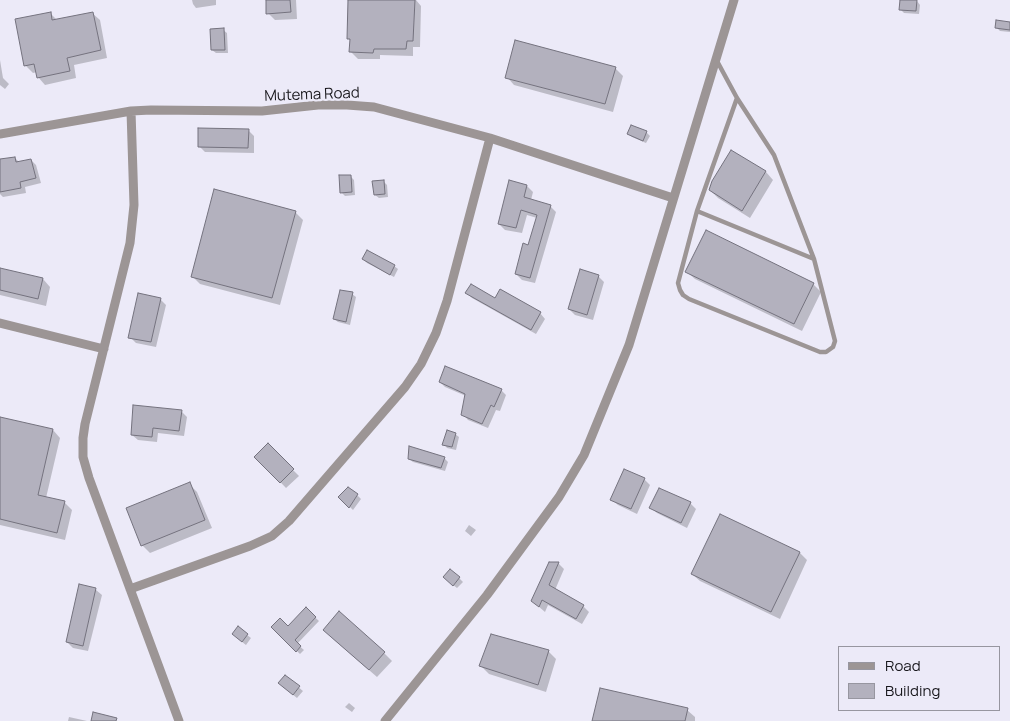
<!DOCTYPE html>
<style>
body{margin:0}
#map{position:relative;width:1010px;height:721px;overflow:hidden;background:#eceaf8;font-family:Manrope,sans-serif}
canvas{display:block}
.legend{position:absolute;left:838px;top:646px;width:162px;height:65px;box-sizing:border-box;background:#eceaf8;border:1px solid #9796a0;margin:0;padding:6px 9px;list-style:none;font-size:15px;color:#18171c}
.legend li{display:flex;align-items:center;gap:10px;height:25px}
.legend b{width:25px;border:1px solid #9796a0}
</style>
<div id="map">
<canvas width="1010" height="721"></canvas>
<ul class="legend">
<li><b style="height:6px;background:#9c9595"></b>Road</li>
<li><b style="height:14px;background:#b3b1be"></b>Building</li>
</ul>
</div>
<script>
const ctx = document.querySelector('canvas').getContext('2d');
ctx.lineJoin = 'round';
function fillPath(path, color) {
  ctx.fillStyle = color;
  ctx.fill(path, 'evenodd');
}
function toPath(rows) {
  const path = new Path2D();
  for (const r of rows) {
    path.moveTo(r[0], r[1]);
    for (let i = 2; i < r.length; i += 2) path.lineTo(r[i], r[i + 1]);
  }
  return path;
}
function strokePath(path, color, width, dash) {
  ctx.strokeStyle = color;
  ctx.lineWidth = width;
  ctx.lineCap = dash ? 'butt' : 'round';
  ctx.setLineDash(dash || []);
  ctx.stroke(path);
}
function write(font, color, halo, rows, align = 'center') {
  ctx.font = font + ' Manrope,sans-serif';
  ctx.lineWidth = 4.5;
  ctx.setLineDash([]);
  ctx.textBaseline = 'middle';
  ctx.strokeStyle = halo;
  ctx.fillStyle = color;
  for (const [text, x, y, turn = 0] of rows) {
    ctx.save();
    ctx.translate(x, y);
    ctx.rotate((+turn || 0) * Math.PI / 180);
    ctx.textAlign = isNaN(turn) ? turn : align;
    if (halo) ctx.strokeText(text, 0, 0);
    ctx.fillText(text, 0, 0);
    ctx.restore();
  }
}
const shadow = toPath([
 [192,0,216,0,216,5,196,8,193,4],
 [267,0,296,0,297,19,275,20,268,13],
 [350,0,416,0,421,6,420,47,413,47,413,56,380,55,380,59,358,59,350,51,351,41,348,38],
 [901,0,917,1,920,5,919,14,904,13,900,9],
 [50,13,57,20,92,13,100,20,107,58,74,65,76,78,45,85,38,77,37,72,33,73,25,65],
 [1010,23,1010,32,1000,31,996,27],
 [223,30,227,33,228,53,216,53,212,50],
 [0,60,3,78,9,84,5,89,0,85],
 [615,68,623,76,613,112,514,85,507,77],
 [248,130,254,136,254,153,205,152,199,146],
 [646,132,650,136,646,143,632,137,628,134],
 [732,151,766,172,773,180,750,218,718,198,710,190],
 [15,158,20,163,31,160,36,165,41,183,25,187,26,193,3,197,0,194,0,161],
 [350,176,354,180,355,195,345,196,341,192],
 [383,181,387,185,388,197,379,198,375,195],
 [527,186,533,192,531,200,550,206,556,212,535,283,522,280,516,274,528,246,537,218,527,215,522,233,505,230,499,224],
 [295,212,303,220,280,305,200,284,192,276],
 [363,259,394,266,398,269,394,277,367,263],
 [0,269,43,279,50,287,46,306,0,295],
 [687,272,813,284,821,292,802,331,695,279],
 [598,276,604,282,593,320,575,315,569,309],
 [467,293,495,299,540,313,545,319,536,334,472,298],
 [352,294,356,297,350,325,338,322,334,319],
 [160,299,166,305,156,347,136,343,130,337],
 [440,382,501,390,506,395,500,411,496,410,488,428,468,420,463,414,466,396,445,387],
 [181,411,187,417,184,436,158,433,157,442,138,440,132,435],
 [0,418,53,430,60,438,46,498,64,502,72,510,65,540,0,525],
 [455,434,459,437,456,450,447,448,444,444],
 [268,445,299,476,286,488,256,457],
 [444,458,448,462,445,471,413,462,409,459],
 [644,479,650,485,637,514,618,505,612,500],
 [189,484,197,492,212,528,150,553,142,545],
 [357,495,361,499,353,510,340,497],
 [690,503,696,509,687,528,657,513,651,508],
 [469,525,476,530,471,536,465,531],
 [800,553,807,560,780,619,700,581,692,574],
 [550,563,559,564,564,569,555,590,583,606,589,612,582,624,548,605,545,612,538,606],
 [459,578,463,582,457,588,448,581],
 [80,586,96,590,102,595,88,651,73,648,67,642],
 [306,609,319,621,297,644,304,650,300,654,272,627,288,628],
 [238,628,251,638,246,645,237,638],
 [332,638,384,653,392,661,377,677],
 [548,651,556,659,546,692,489,674,481,666],
 [285,676,303,691,297,698,283,687],
 [349,703,355,708,352,712,345,707],
 [687,710,695,717,695,721,593,721],
 [69,717,87,721,68,721]
]);
const building = toPath([
 [266,0,290,0,291,12,266,14,266,0],
 [348,0,415,0,413,41,407,41,406,49,374,49,373,53,349,52,350,39,347,39,348,0],
 [900,0,917,0,916,11,899,10,900,0],
 [51,12,52,20,93,12,101,50,67,58,70,71,37,78,34,64,24,66,15,19,51,12],
 [996,20,1010,22,1010,30,995,28,996,20],
 [224,28,225,50,211,50,210,29,224,28],
 [515,40,616,67,605,104,505,78,515,40],
 [631,125,647,131,643,141,627,134,631,125],
 [198,128,249,129,248,148,198,147,198,128],
 [731,150,766,171,742,211,709,190,712,181,731,150],
 [15,157,16,162,31,159,36,178,20,182,21,188,0,192,0,159,15,157],
 [339,175,351,175,352,192,340,193,339,175],
 [384,180,385,194,374,195,372,181,384,180],
 [509,180,527,185,524,197,551,205,530,278,515,274,523,243,528,245,537,215,521,210,516,228,498,224,509,180],
 [214,189,296,211,272,298,191,277,214,189],
 [706,230,814,283,794,324,685,272,706,230],
 [367,250,395,265,390,275,362,259,367,250],
 [0,268,43,278,38,299,0,290,0,268],
 [580,269,599,275,587,315,568,309,580,269],
 [471,284,495,298,500,289,541,312,531,330,465,293,471,284],
 [340,290,353,292,346,322,333,319,340,290],
 [138,293,161,298,151,342,128,338,138,293],
 [445,366,502,389,494,407,491,405,482,424,461,415,465,394,439,382,445,366],
 [133,405,182,410,179,431,153,428,152,437,131,435,133,405],
 [0,417,53,429,38,495,65,501,57,533,0,519,0,417],
 [447,430,456,433,452,447,442,445,447,430],
 [268,443,294,469,280,483,254,457,268,443],
 [409,446,445,457,441,468,408,459,409,446],
 [624,469,645,478,631,509,610,500,624,469],
 [190,482,205,520,141,546,126,508,190,482],
 [348,487,358,494,349,508,338,497,348,487],
 [659,488,691,502,681,523,649,508,659,488],
 [720,514,800,552,771,612,691,574,720,514],
 [549,562,559,562,549,585,584,605,576,619,542,600,539,607,531,601,549,562],
 [450,569,460,577,453,586,443,577,450,569],
 [79,584,96,588,83,646,66,642,79,584],
 [306,607,316,617,295,640,301,646,296,652,271,627,280,618,288,626,306,607],
 [339,611,385,652,369,670,323,630,339,611],
 [238,626,248,634,242,642,232,634,238,626],
 [491,634,549,650,538,685,479,666,491,634],
 [285,675,300,686,293,695,278,683,285,675],
 [600,688,688,708,685,721,592,721,600,688],
 [93,712,117,718,116,721,91,721,93,712]
]);
const lane = toPath([
 [717,61,737,98,774,155,814,259,835,341,833,347,826,352,820,352,689,299,683,295,680,290,678,283,697,211,737,98],
 [697,211,814,259]
]);
const street = toPath([
 [131,111,134,205,130,243,85,424,83,438,83,457,89,478,179,721],
 [0,134,131,111,151,110,262,111,318,105,347,105,374,107,490,138,673,198],
 [0,323,104,349],
 [130,589,250,546,272,536,289,521,405,387,421,364,436,333,447,301,490,138],
 [385,721,487,595,559,497,584,455,629,345,734,0]
]);
const streetNames = [
 ["Mutema Road",312,95,-2]
];
fillPath(shadow, '#0003');
fillPath(building, '#b3b1be');
strokePath(building, '#74727e', 1);
strokePath(lane, '#9c9595', 4.5);
strokePath(street, '#9c9595', 9);
write('15px', '#18171c', '#eceaf8', streetNames);
</script>
